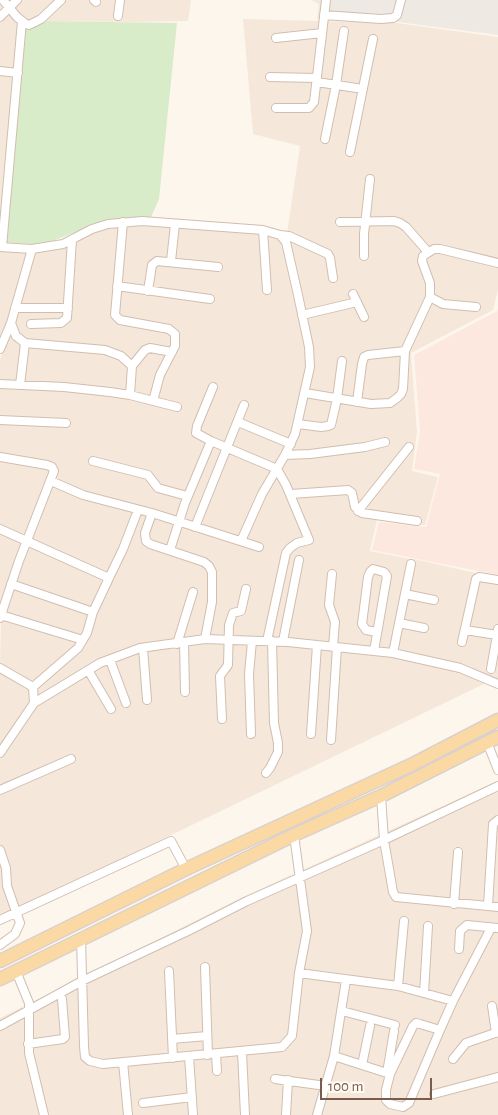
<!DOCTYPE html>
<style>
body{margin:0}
#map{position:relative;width:498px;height:1115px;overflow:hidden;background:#fdf6ec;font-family:"Alegreya Sans",sans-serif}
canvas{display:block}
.scale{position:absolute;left:320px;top:1078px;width:112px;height:22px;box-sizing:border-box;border:2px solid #7a5c4d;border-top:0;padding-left:6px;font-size:15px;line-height:18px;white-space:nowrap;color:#7a5c4d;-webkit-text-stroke:4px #fffaf3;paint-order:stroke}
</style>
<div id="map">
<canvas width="498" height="1115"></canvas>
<div class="scale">100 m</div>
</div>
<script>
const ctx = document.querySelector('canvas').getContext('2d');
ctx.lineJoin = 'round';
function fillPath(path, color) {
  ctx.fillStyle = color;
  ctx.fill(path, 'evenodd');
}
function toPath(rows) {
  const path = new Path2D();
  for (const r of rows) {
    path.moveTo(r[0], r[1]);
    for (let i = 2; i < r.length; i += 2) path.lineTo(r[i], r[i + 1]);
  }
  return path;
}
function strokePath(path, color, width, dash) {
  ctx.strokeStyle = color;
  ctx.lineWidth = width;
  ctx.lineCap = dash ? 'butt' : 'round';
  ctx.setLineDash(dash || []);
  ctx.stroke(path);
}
const residential = toPath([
 [0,0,191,0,188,21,134,22,41,21,0,232],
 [243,19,397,23,498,37,498,290,493,310,411,353,417,432,412,471,438,477,425,525,377,520,370,551,410,559,392,652,272,640,142,644,36,700,35,688,73,657,140,512,242,544,264,494,277,473,313,540,284,477,278,469,286,456,310,367,286,240,300,146,253,134],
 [126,224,171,225,276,234,284,240,309,358,294,434,240,540,107,501,53,480,56,470,0,456,0,360,33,251,77,241,92,231],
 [0,247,29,251,9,323,0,344],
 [0,459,53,469,25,539,0,526],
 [52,482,136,511,81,641,33,685,0,665,1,621],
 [0,531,25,543,0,613],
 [414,559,498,578,498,681,397,651],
 [205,640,267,643,392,656,460,669,486,683,18,909,9,885,7,868,0,845,0,759,30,717,37,704,88,671,140,649],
 [0,668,32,688,32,702,0,751],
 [498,781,498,1115,0,1115,0,1018,245,896],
 [0,854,15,911,0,919]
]);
const commercial = toPath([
 [498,308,498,575,372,550,379,522,426,527,440,474,414,469,420,431,414,355,497,311]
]);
const industrial = toPath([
 [311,0,498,0,498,35,398,22,325,20,317,19,319,4]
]);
const green = toPath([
 [41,21,177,23,159,199,151,217,109,219,42,245,3,242,19,25]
]);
const street = toPath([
 [3,0,17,17,26,24,29,25,41,19,61,0],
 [94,0,96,2],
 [324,15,381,19,393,18,397,15,401,0],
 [118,16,120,0],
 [0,17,17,0],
 [276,38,322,33],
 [0,71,18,73],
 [270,77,317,78],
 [317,82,363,89],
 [276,108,309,108,314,102,326,0],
 [325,139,336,85,344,31],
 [350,152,373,39],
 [123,222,115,315,120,320,169,329,175,334,175,346,160,375,153,401],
 [340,222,394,221,400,223,406,227,428,252],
 [263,230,267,290],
 [280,235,289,236,328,254,330,258,333,278],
 [0,247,32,249],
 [2,247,22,21],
 [364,256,364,234,370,179],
 [171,261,175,224],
 [117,286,210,299],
 [148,291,152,265,157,261,218,267],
 [353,294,364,317],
 [430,297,443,304,476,307],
 [15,308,68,308],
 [302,315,357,302],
 [11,323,16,336,25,343,105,350,121,356,132,366,130,395],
 [31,324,61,323,67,318,72,240],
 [0,349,11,323,32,249,63,244,92,229,108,224,142,221,263,230,280,235,286,242,298,295,309,347,310,367,295,434,285,455,262,494,241,541],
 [132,366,145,350,150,348,172,352],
 [0,384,64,387,110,392,130,395,177,407],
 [20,385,25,343],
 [213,387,197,426,196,433,211,441,277,469,286,485,309,540,297,543,290,548,286,553,267,641],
 [305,393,371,404,390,403,397,398,401,394,403,389,405,351,430,297,430,283,422,261,423,256,434,249,440,249,498,263],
 [357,402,362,364,364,357,368,355,405,351],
 [0,420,66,423],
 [238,422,291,444],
 [298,424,321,427,328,426,331,425,337,399,342,361],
 [285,455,310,454,365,447,385,442],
 [0,457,47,465,52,467,54,471,19,561,0,618],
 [93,461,148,475,158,488,187,496],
 [51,481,83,495,152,513,145,533,146,541,150,544,204,562,209,566,212,572,212,602,205,639],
 [291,494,348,490,352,493,355,507,362,513,417,521],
 [358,511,409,447],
 [152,513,259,547],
 [195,527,244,405],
 [0,529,109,578,93,612,87,633,78,648,33,687],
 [170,550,185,503,211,441],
 [332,574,329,605,335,622,333,647],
 [109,578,123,549,138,510],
 [11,584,93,612],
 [405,594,434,600],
 [1,615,83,640],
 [399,623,424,628],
 [465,630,497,635],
 [283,641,299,560],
 [184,642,185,692],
 [462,642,476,579,479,577,498,580],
 [177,644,193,592],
 [143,648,147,700],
 [374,651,387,576,384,572,373,569,370,572,368,577,362,624,366,630,377,632],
 [393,653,411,564],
 [110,660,126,703],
 [0,668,33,687,34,703,0,753],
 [491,669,498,629],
 [88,670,111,709],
 [34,703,100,663,140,648,205,639,288,642,393,653,460,668,498,684],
 [222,719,220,676,228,665,229,625,233,613,241,611,246,589],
 [251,734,249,674,252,641],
 [311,734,317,645],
 [331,740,337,647],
 [487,742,498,770],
 [266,773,270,768,278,752,278,743,274,723,272,641],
 [0,790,71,759],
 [381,796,384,840,393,892,396,897,498,907],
 [0,850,6,868,7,886,20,923,15,934,0,945],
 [454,904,458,852],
 [488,906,493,824,498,820],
 [0,920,171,841,186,869],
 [81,939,84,1046,85,1057,90,1061,103,1064,282,1047,292,1036,299,973,307,931,294,835],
 [459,949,460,931,467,925,498,928],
 [205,967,208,1055],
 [16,971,29,1003,29,1053,44,1115],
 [169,971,173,1058],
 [299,973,398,986,453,1001],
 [398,986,404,921],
 [424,993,428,926],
 [492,1006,496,1033],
 [342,1011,395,1025],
 [0,1026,82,981,188,931,247,901,384,840,498,786],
 [440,1030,420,1024,416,1023,413,1026,390,1074,386,1090,386,1100,390,1104,403,1107,409,1103,440,1030,453,1001,491,928],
 [172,1039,207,1036],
 [28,1044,63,1039,65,1037,62,999],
 [242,1052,245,1115],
 [216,1054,217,1071],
 [189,1056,193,1115],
 [334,1056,390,1074],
 [453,1059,466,1043,498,1032],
 [123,1062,128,1115],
 [362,1065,370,1026],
 [387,1073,394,1031],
 [275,1079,326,1086],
 [434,1094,498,1077],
 [143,1103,192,1097],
 [286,1115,288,1080],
 [317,1115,334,1056,346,980]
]);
const primary = toPath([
 [0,961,186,869,415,763,498,720],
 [0,979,294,835,381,796,498,737]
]);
fillPath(residential, '#f5e8da');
fillPath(commercial, '#fde8e0');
fillPath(industrial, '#efe9e4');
fillPath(green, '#d8ecc9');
strokePath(street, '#d1beb0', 10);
strokePath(primary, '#dad1cd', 15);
strokePath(street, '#fff', 8);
strokePath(primary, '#fbd9a5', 12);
</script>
